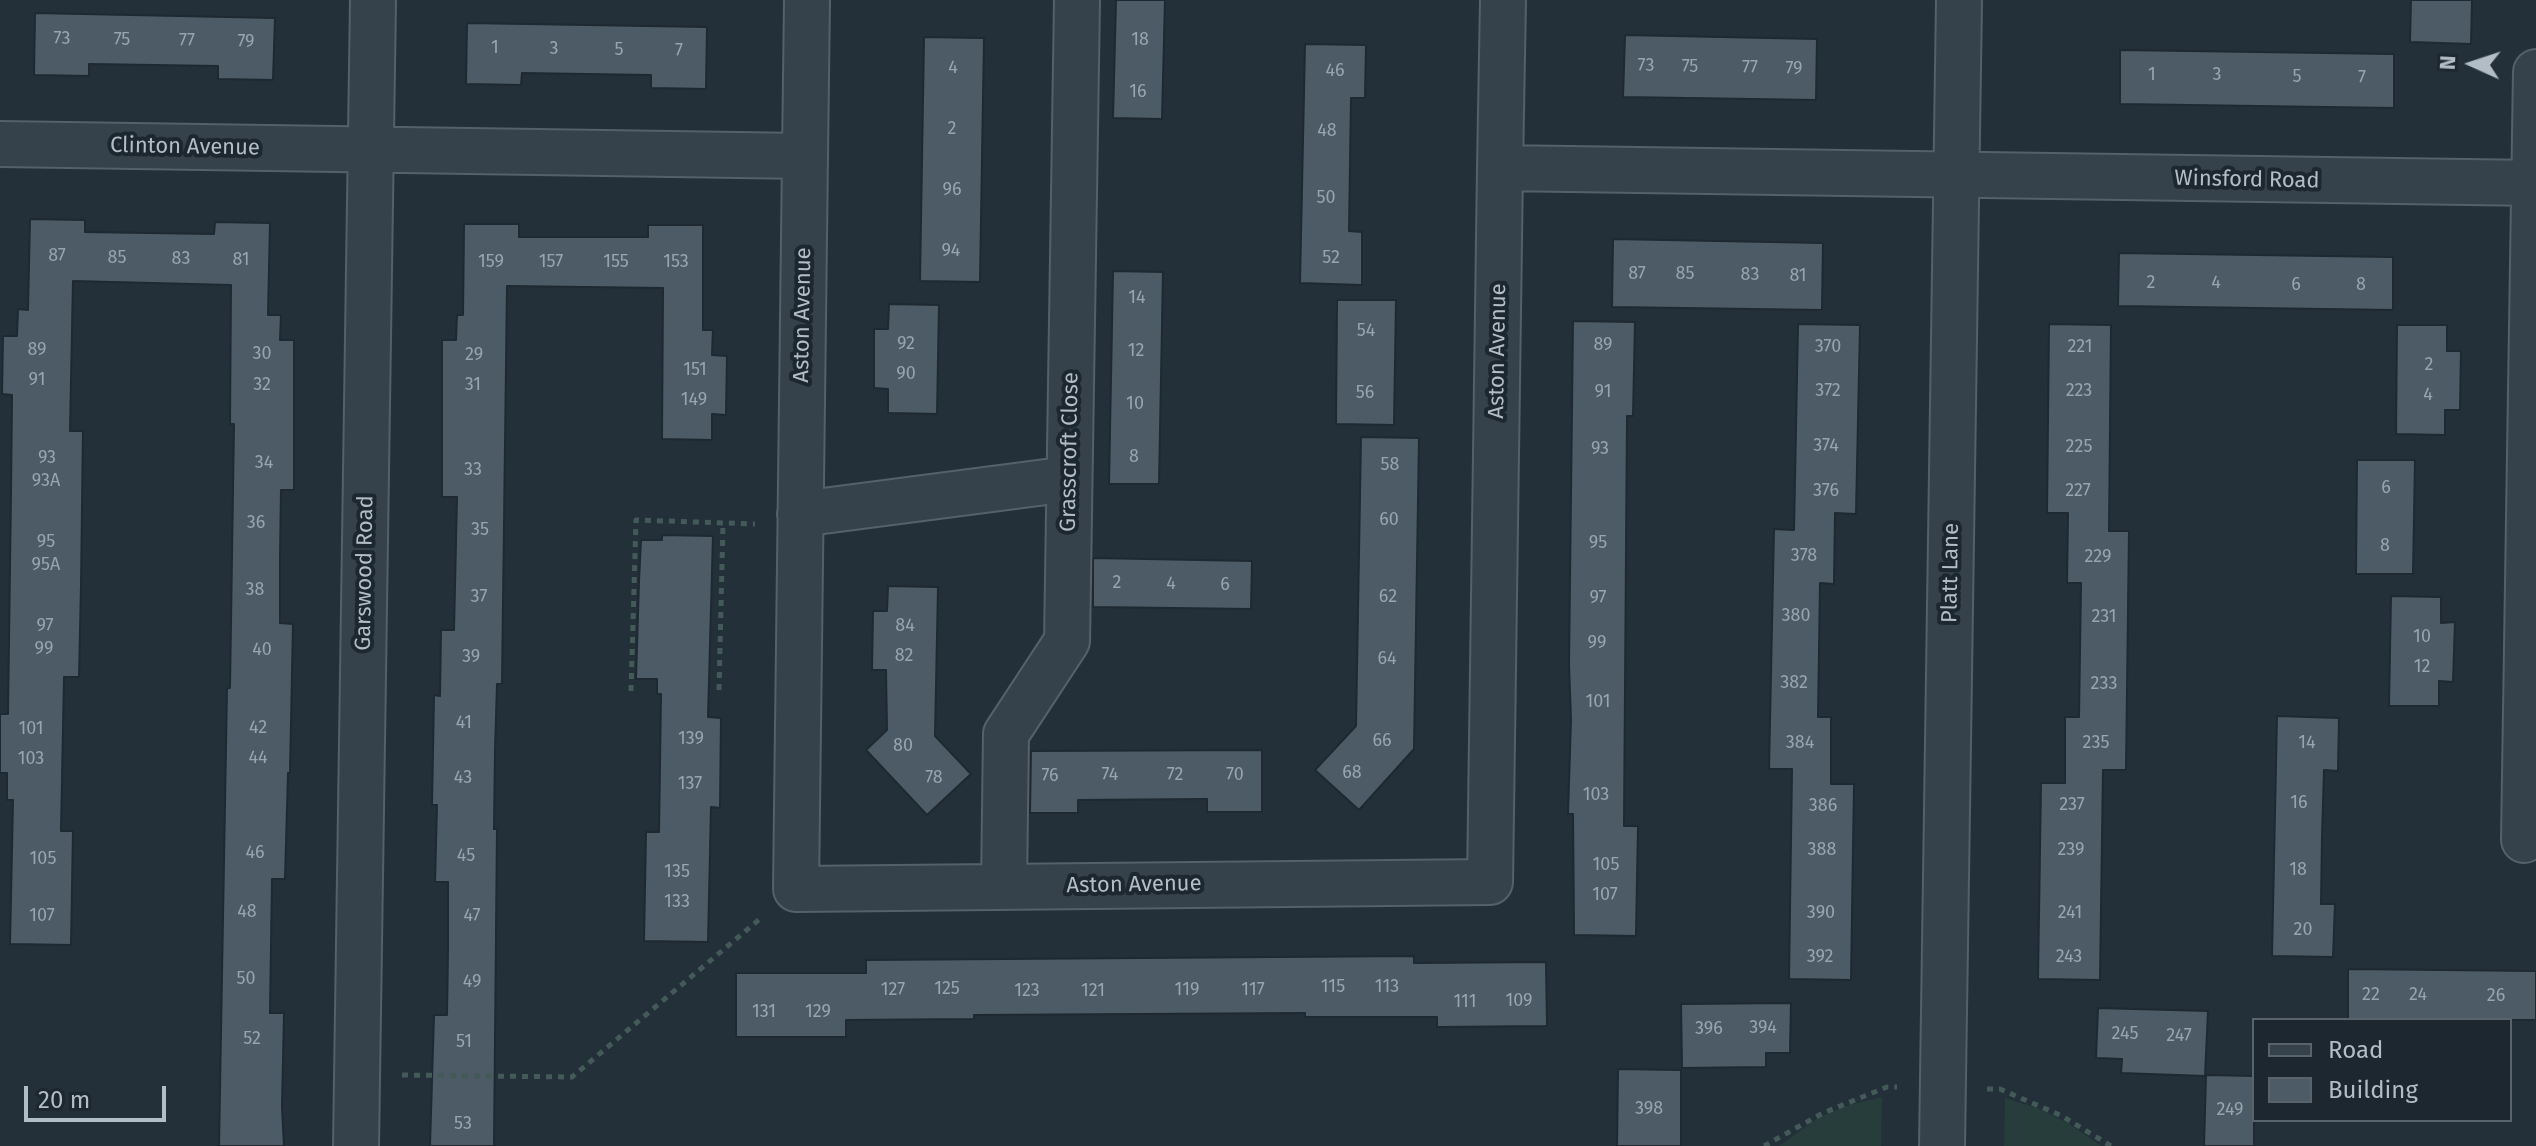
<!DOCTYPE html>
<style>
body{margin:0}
#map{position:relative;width:2536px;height:1146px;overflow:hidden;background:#23303a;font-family:"Fira Sans",sans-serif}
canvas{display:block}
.legend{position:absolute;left:2252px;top:1018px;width:260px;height:104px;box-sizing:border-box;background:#1c272f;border:2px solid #58636b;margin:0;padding:10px 14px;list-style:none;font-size:24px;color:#b2bdc6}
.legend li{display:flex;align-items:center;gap:16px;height:40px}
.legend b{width:40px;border:2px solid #58636b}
.north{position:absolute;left:2432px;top:24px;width:80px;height:80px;-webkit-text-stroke:6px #1c272f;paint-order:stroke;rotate:273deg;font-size:22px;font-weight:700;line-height:32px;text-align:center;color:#b2bdc6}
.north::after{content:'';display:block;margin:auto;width:28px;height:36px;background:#b2bdc6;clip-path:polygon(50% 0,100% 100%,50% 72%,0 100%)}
.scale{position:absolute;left:24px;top:1086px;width:142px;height:36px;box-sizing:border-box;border:4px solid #b2bdc6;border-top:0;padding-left:10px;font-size:24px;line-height:28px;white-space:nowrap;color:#b2bdc6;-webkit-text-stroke:6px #1c272f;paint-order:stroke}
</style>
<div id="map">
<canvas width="2536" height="1146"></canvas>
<ul class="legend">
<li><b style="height:10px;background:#36424b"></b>Road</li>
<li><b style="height:22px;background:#4c5b65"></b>Building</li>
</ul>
<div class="north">N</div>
<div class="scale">20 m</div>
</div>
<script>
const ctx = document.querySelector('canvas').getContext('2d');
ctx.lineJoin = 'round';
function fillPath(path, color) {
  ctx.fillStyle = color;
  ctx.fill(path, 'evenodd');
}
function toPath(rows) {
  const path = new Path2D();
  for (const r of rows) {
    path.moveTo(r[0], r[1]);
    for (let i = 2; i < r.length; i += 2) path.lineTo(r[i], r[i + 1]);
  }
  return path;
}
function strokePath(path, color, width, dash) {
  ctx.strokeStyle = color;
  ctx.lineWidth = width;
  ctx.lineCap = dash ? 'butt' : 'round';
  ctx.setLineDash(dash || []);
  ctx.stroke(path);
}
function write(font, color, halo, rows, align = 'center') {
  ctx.font = font + ' "Fira Sans",sans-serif';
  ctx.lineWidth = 8;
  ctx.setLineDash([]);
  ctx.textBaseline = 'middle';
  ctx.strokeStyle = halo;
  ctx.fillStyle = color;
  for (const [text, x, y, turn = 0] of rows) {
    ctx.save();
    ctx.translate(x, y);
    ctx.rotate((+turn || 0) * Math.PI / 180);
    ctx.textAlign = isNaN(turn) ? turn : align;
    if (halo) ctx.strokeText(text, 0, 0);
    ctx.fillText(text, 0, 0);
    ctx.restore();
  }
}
const green = toPath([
 [1882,1097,1881,1146,1779,1146,1818,1118,1849,1105],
 [2005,1098,2037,1108,2068,1123,2101,1146,2004,1146]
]);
const building = toPath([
 [1116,0,1165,0,1162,119,1113,118,1116,0],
 [2411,0,2472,0,2471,44,2410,42,2411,0],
 [35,13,275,18,273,80,218,79,218,66,154,65,89,64,89,76,34,75,35,13],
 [467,23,707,27,706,89,651,88,651,75,586,74,522,73,521,85,466,84,467,23],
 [1625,35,1817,39,1816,100,1623,97,1625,35],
 [924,37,984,38,980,282,920,281,924,37],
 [1305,44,1366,45,1365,98,1351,98,1349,231,1362,232,1362,285,1300,283,1305,44],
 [2120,50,2394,54,2394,108,2120,104,2120,50],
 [30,219,85,220,85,232,149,233,214,234,215,222,270,223,268,315,281,315,280,340,294,340,294,490,281,490,280,557,280,623,293,624,290,773,288,773,285,879,272,879,270,1013,284,1013,282,1107,284,1146,219,1146,227,688,230,688,233,489,234,424,230,424,231,285,73,281,70,431,83,431,81,586,79,677,64,677,61,831,73,831,71,945,10,944,13,800,7,800,7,773,0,773,0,714,8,714,11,492,12,395,2,394,3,336,17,336,18,309,28,310,30,219],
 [464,224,519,224,519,237,648,237,648,225,703,225,703,330,713,330,712,355,727,356,726,415,712,414,712,440,662,439,663,288,507,286,502,684,497,684,495,751,494,829,497,829,494,1146,430,1146,434,1015,447,1015,448,949,448,882,435,882,437,805,432,805,434,695,440,696,441,630,454,630,457,497,442,497,442,340,456,340,457,315,463,315,464,224],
 [1613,239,1823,243,1822,310,1612,307,1613,239],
 [2119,253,2393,257,2393,310,2118,306,2119,253],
 [1113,271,1163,272,1159,484,1109,484,1113,271],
 [1337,300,1396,300,1394,425,1336,424,1337,300],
 [889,304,939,305,937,414,888,413,888,389,874,388,874,329,888,329,889,304],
 [1573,321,1635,322,1633,416,1627,416,1624,826,1638,826,1636,936,1574,935,1573,814,1568,814,1571,720,1569,665,1573,321],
 [1798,324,1860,325,1856,514,1835,513,1834,584,1820,583,1818,717,1831,717,1831,784,1854,784,1851,980,1789,979,1792,769,1769,769,1774,529,1794,530,1798,324],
 [2049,324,2111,325,2109,531,2129,531,2126,770,2103,770,2100,980,2038,979,2041,783,2065,783,2065,717,2079,717,2081,583,2067,583,2068,513,2047,513,2049,324],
 [2397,325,2447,325,2447,351,2461,351,2460,410,2445,410,2445,435,2396,434,2397,325],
 [1361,437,1419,438,1414,749,1359,810,1315,770,1356,726,1361,437],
 [2357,460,2415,460,2413,574,2356,574,2357,460],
 [662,535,713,536,708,717,721,718,720,808,711,807,708,942,644,941,646,832,659,832,661,694,657,694,657,679,636,679,639,581,641,540,662,540,662,535],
 [1093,558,1252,561,1251,609,1093,607,1093,558],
 [888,586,938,587,935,736,971,774,927,815,866,750,887,730,886,670,872,670,873,611,887,611,888,586],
 [2391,596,2441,597,2441,623,2455,622,2453,682,2439,681,2439,706,2389,706,2391,596],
 [2277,716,2339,718,2338,771,2324,770,2322,837,2321,904,2335,904,2333,957,2272,956,2277,716],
 [1262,750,1262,812,1207,812,1207,799,1078,800,1078,813,1030,813,1031,751,1262,750],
 [1414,956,1414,963,1546,962,1547,1026,1437,1027,1437,1017,1305,1017,1305,1013,974,1015,974,1019,846,1020,846,1037,736,1037,736,973,866,973,866,960,1414,956],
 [2348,969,2536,971,2536,1020,2348,1020,2348,969],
 [1791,1003,1790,1053,1766,1053,1766,1067,1682,1068,1681,1004,1791,1003],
 [2098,1008,2208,1011,2205,1076,2121,1073,2122,1059,2096,1058,2098,1008],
 [1618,1069,1681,1070,1681,1146,1617,1146,1618,1069],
 [2206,1075,2254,1076,2254,1146,2204,1146,2206,1075]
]);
const path = toPath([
 [719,690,723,523],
 [631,691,636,520,755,524],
 [402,1075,572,1077,761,918],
 [1987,1089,2000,1089,2062,1116,2111,1146],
 [1764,1146,1823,1113,1887,1087,1897,1087]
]);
const minor = toPath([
 [1503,0,1500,168,2536,183],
 [0,144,805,156,807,0],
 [805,156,796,889,1490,882,1500,168],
 [800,514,1069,479],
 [2524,840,2536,72],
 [1004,886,1006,734,1067,641,1077,0],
 [356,1146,373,0]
]);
const tertiary = toPath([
 [1942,1146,1959,0]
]);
const numberNames = [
 ["73",62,39],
 ["75",122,40],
 ["18",1140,40],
 ["77",187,41],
 ["79",246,42],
 ["1",495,48],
 ["3",554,49],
 ["5",619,50],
 ["7",679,51],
 ["73",1646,66],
 ["75",1690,67],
 ["4",953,68],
 ["77",1750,68],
 ["79",1794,69],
 ["46",1335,71],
 ["1",2152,75],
 ["3",2217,75],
 ["5",2297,77],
 ["7",2362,78],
 ["16",1138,92],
 ["2",952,129],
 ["48",1327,131],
 ["96",952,190],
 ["50",1326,198],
 ["94",951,251],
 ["87",57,256],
 ["85",117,258],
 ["52",1331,258],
 ["83",181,259],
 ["81",241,260],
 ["159",491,262],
 ["157",551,262],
 ["155",616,262],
 ["153",676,262],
 ["87",1637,274],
 ["85",1685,274],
 ["83",1750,275],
 ["81",1798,276],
 ["2",2151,283],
 ["4",2216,283],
 ["6",2296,285],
 ["8",2361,285],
 ["14",1137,298],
 ["54",1366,331],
 ["92",906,344],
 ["89",1603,345],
 ["370",1828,347],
 ["221",2080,347],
 ["89",37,350],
 ["12",1136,351],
 ["30",262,354],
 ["29",474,355],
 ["2",2429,365],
 ["151",695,370],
 ["90",906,374],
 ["91",37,380],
 ["32",262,385],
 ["31",473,385],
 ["372",1828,391],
 ["223",2079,391],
 ["91",1603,392],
 ["56",1365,393],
 ["4",2428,395],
 ["149",694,400],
 ["10",1135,404],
 ["374",1826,446],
 ["225",2079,447],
 ["93",1600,449],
 ["8",1134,457],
 ["93",47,458],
 ["34",264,463],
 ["58",1390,465],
 ["33",473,470],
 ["93A",46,481],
 ["6",2386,488],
 ["376",1826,491],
 ["227",2078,491],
 ["60",1389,520],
 ["36",256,523],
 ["35",480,530],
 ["95",46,542],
 ["95",1598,543],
 ["8",2385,546],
 ["378",1804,556],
 ["229",2098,557],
 ["95A",46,565],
 ["2",1117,583],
 ["4",1171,584],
 ["6",1225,585],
 ["38",255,590],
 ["37",479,597],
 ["62",1388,597],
 ["97",1598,598],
 ["380",1796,616],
 ["231",2104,617],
 ["97",45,626],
 ["84",905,626],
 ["10",2422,637],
 ["99",1597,643],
 ["99",44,649],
 ["40",262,650],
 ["82",904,656],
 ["39",471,657],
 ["64",1387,659],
 ["12",2422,667],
 ["382",1794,683],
 ["233",2104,684],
 ["101",1598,702],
 ["41",464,723],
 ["42",258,728],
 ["101",31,729],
 ["139",691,739],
 ["66",1382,741],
 ["384",1800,743],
 ["235",2096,743],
 ["14",2307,743],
 ["80",903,746],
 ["44",258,758],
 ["103",31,759],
 ["68",1352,773],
 ["74",1110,775],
 ["72",1175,775],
 ["70",1235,775],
 ["76",1050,776],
 ["43",463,778],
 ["78",934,778],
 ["137",690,784],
 ["103",1596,795],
 ["16",2299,803],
 ["237",2072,805],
 ["386",1823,806],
 ["388",1822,850],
 ["239",2071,850],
 ["46",255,853],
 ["45",466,856],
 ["105",43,859],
 ["105",1606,865],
 ["18",2298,870],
 ["135",677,872],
 ["107",1605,895],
 ["133",677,902],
 ["48",247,912],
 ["390",1821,913],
 ["241",2070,913],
 ["107",42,916],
 ["47",472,916],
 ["20",2303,930],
 ["392",1820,957],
 ["243",2069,957],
 ["50",246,979],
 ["49",472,982],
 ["115",1333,987],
 ["113",1387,987],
 ["125",947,989],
 ["127",893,990],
 ["119",1187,990],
 ["117",1253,990],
 ["123",1027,991],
 ["121",1093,991],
 ["22",2371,995],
 ["24",2418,995],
 ["26",2496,996],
 ["109",1519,1001],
 ["111",1465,1002],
 ["131",764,1012],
 ["129",818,1012],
 ["394",1763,1028],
 ["396",1709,1029],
 ["245",2125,1034],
 ["247",2179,1036],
 ["52",252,1039],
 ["51",464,1042],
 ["398",1649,1109],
 ["249",2230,1110],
 ["53",463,1124]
];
const streetNames = [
 ["Clinton Avenue",185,147,1],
 ["Winsford Road",2247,180,1],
 ["Aston Avenue",803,315,-89],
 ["Aston Avenue",1498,351,-89],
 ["Grasscroft Close",1070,452,-89],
 ["Garswood Road",365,573,-89],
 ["Platt Lane",1951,573,-89],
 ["Aston Avenue",1134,885,-1]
];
fillPath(green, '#263d3b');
fillPath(building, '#4c5b65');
strokePath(building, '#1e2931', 2);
strokePath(minor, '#556068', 48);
strokePath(tertiary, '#556068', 48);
strokePath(path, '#445a59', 5, [6, 6]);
strokePath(minor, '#36424b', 44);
strokePath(tertiary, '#36424b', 44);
write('18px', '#98a4ae', null, numberNames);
write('22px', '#b2bdc6', '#1c272f', streetNames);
</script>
